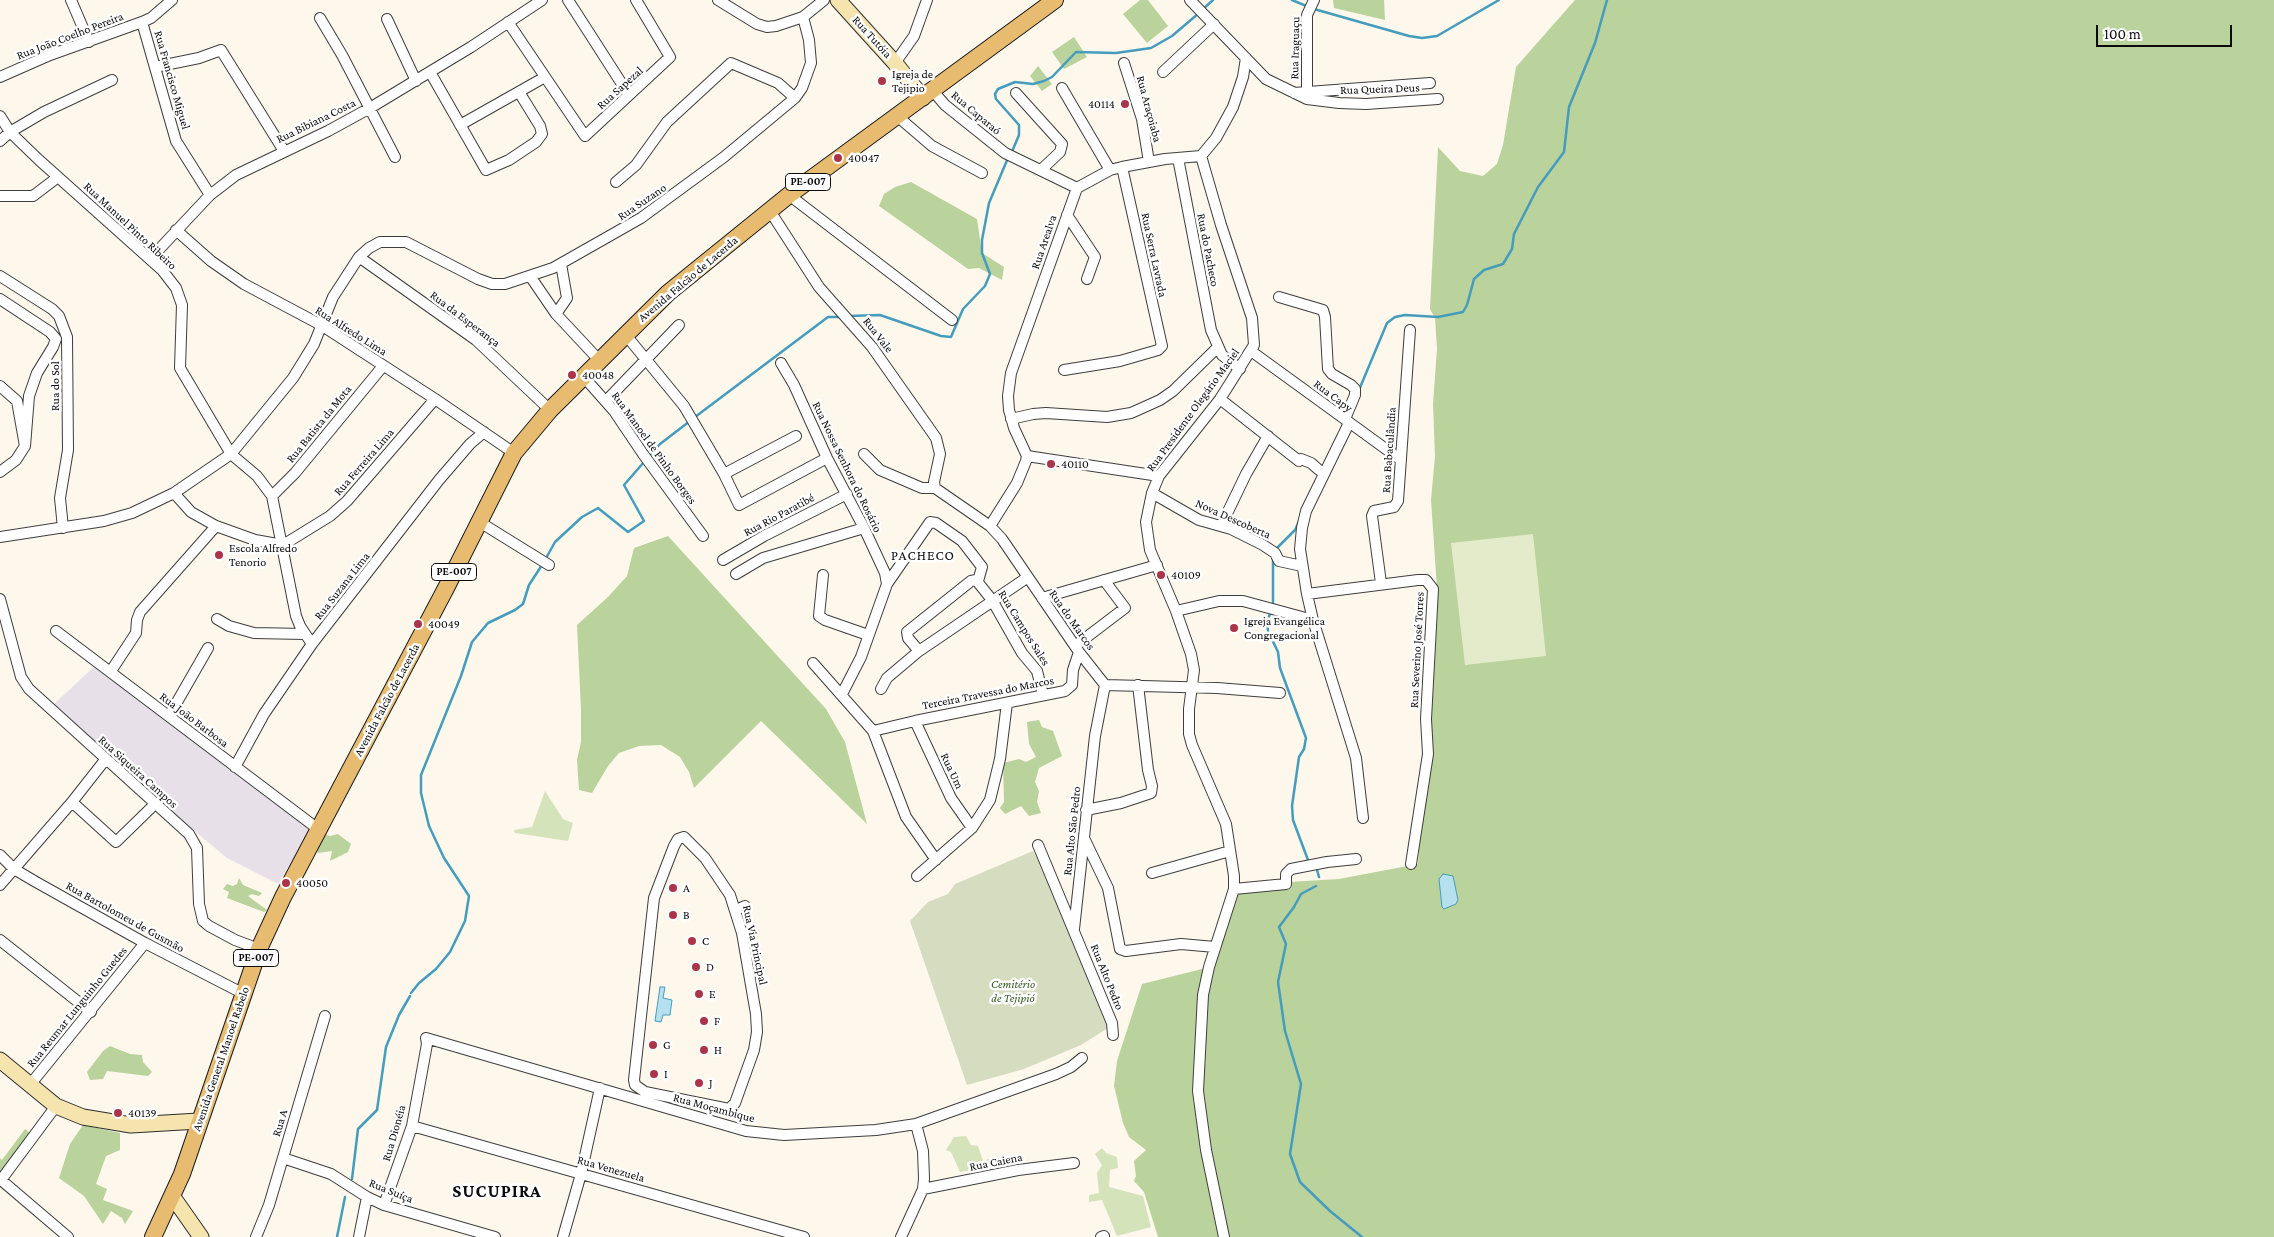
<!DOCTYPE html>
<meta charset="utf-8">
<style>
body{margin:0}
#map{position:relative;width:2274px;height:1237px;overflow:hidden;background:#fdf7ec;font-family:"Crimson Pro",serif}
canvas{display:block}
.scale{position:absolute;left:2096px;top:25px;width:136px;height:22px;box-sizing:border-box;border:2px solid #0b0b0b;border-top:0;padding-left:6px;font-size:15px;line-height:18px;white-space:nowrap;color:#0b0b0b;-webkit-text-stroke:4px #fff;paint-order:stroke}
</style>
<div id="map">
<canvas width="2274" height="1237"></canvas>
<div class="scale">100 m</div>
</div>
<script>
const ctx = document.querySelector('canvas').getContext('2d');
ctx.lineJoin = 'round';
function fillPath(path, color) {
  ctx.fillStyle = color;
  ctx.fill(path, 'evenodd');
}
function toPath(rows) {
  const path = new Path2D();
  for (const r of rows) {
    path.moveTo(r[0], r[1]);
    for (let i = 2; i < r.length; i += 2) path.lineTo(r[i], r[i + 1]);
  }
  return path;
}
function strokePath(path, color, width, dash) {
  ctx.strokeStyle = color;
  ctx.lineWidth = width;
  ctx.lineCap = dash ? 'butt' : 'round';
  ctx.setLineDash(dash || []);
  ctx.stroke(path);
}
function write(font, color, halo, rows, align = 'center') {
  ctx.font = font + ' "Crimson Pro",serif';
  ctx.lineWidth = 5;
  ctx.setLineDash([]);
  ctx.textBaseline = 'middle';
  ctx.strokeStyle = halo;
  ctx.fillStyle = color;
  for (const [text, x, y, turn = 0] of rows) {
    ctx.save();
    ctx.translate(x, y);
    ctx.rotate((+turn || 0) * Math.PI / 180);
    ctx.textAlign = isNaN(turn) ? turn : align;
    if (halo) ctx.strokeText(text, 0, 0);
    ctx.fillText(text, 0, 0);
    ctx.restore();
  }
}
const industrial = toPath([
 [97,664,311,828,278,884,227,858,126,774,54,704]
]);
const green = toPath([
 [545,791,563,819,573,823,568,841,515,833,514,830,532,827],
 [966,1136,971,1145,978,1146,983,1161,996,1156,998,1165,960,1172,951,1152,946,1150,954,1137],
 [1102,1148,1106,1153,1117,1157,1118,1168,1110,1170,1109,1187,1143,1196,1151,1227,1117,1236,1102,1200,1089,1202,1089,1195,1099,1193,1097,1173,1102,1165,1095,1154]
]);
const forest = toPath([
 [1140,0,1148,0,1168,26,1147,43,1123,14],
 [1333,0,1384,0,1385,20,1334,8],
 [1575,0,2274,0,2274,1237,1225,1237,1208,1142,1215,1217,1220,1237,1158,1237,1144,1192,1134,1181,1136,1176,1134,1161,1146,1150,1129,1137,1123,1123,1114,1086,1117,1061,1142,984,1210,967,1237,885,1339,879,1418,864,1437,588,1431,500,1435,456,1433,404,1437,349,1435,318,1430,309,1438,147,1460,171,1483,176,1497,164,1503,145,1516,67],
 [1074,37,1087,57,1064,69,1052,52],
 [1038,66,1052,84,1042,91,1030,76],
 [911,182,977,219,982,253,1004,267,1002,280,979,268,968,269,879,206,884,194,895,187],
 [668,536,826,709,845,742,867,824,761,721,694,788,689,772,680,757,661,745,639,746,619,753,608,766,592,793,579,790,577,760,581,742,581,709,577,625,608,597,627,576,634,548],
 [1039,720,1042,727,1053,731,1062,756,1039,768,1035,782,1039,791,1037,802,1041,813,1029,816,1021,806,1005,814,1000,808,1004,802,1003,763,1019,759,1026,762,1036,757,1029,744,1027,722],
 [324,834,330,836,338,834,351,844,348,852,330,861,332,851,318,853,316,848],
 [239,878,243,885,262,893,259,896,252,894,248,896,267,910,264,912,227,898,229,892,223,889,227,884,233,886,237,884],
 [110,1046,130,1054,142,1055,143,1062,152,1072,148,1076,107,1071,103,1079,90,1080,87,1072,103,1051],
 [83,1125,120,1133,120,1150,106,1156,96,1184,107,1189,103,1200,133,1211,125,1224,122,1218,111,1211,103,1224,84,1196,59,1178,70,1144],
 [25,1129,32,1135,0,1175,0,1158,2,1160]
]);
const cemetery = toPath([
 [1033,851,1047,875,1070,928,1108,1028,1081,1045,1024,1069,967,1085,910,921,928,902,948,894,955,884]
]);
const pitch = toPath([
 [1533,534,1546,656,1465,665,1451,543]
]);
const water = toPath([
 [1443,874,1453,876,1458,900,1456,904,1444,909,1442,907,1439,879,1443,874],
 [660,987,665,987,663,998,672,1000,670,1015,663,1015,661,1022,655,1021,660,987]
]);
const stream = toPath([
 [1292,0,1309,7],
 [1203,9,1213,0],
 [1314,9,1409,36,1422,38,1437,36,1499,0],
 [1011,154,1019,135,1019,125,996,99,995,94,998,89,1015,82,1033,84,1044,81,1052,77,1076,52,1116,53,1151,48,1172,36,1199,13],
 [849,316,880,315,941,336,951,337,963,309,985,286,990,274,982,253,982,240,989,203,1008,158],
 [1359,390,1387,323,1395,317,1405,315,1438,317,1463,312,1467,305,1474,279,1484,270,1503,264,1512,249,1514,234,1538,187,1564,152,1569,107,1595,43,1607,0],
 [695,417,828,317,841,317],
 [649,456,660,444,690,421],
 [1276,549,1295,530,1299,521],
 [1273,556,1273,605],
 [545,560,555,542,582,517,598,508,628,532,644,521,624,485,644,462],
 [1271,612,1267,621,1268,631,1278,652,1280,668,1306,738,1304,749,1299,757,1292,806,1293,820,1308,860],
 [1317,870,1319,877],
 [1316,886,1301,894,1294,907,1279,927,1286,944,1278,982,1285,1031,1301,1084,1290,1154,1300,1182,1330,1211,1362,1237],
 [411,993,419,983,436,969,450,952,465,921,469,896,444,858,429,826,421,793,421,775,461,676,472,642,488,623,515,610,523,604,529,585,542,565],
 [352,1179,358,1129,377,1110,386,1047,399,1015,410,996],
 [337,1237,345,1197]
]);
const street = toPath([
 [71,0,89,42],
 [568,0,629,95],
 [718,0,757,24,767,27,776,26,803,17,824,0],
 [1190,0,1266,79,1307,99,1339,103,1366,104,1438,99],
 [320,18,342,55,395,157],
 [387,19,416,81],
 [142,22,176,141,210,195],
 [508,22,585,136,670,57,636,0],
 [895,63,914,36,927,0],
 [1124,63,1142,119,1149,162],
 [155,67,199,58,221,50,284,151],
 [430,72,486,170,509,160,536,142,542,134,540,126,519,92],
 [1163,72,1214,24],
 [0,77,50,55,142,22,151,18,172,0],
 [1062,88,1110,170],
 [933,91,945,105,1005,153,1077,188],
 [1016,93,1062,144,1060,152,1042,169],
 [1294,93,1430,83],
 [1307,95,1307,15,1314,0],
 [0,116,10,132,39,160,162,270,176,288,182,305,180,368,231,454,257,476,272,496,296,616,300,626,312,644],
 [897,116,932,146,982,173],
 [460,125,545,77],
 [0,141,10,132,44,112,112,80],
 [1201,156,1221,225,1252,318,1254,345,1220,399,1159,476,1152,493,1146,522,1150,550,1176,611,1191,654,1194,670,1189,709,1189,734,1192,745,1226,824,1234,876,1234,889,1209,967,1203,995,1198,1091,1206,1150,1224,1237],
 [1178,158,1211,330,1222,355,1240,369],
 [616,182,636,165,667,122,731,63,778,83,795,98],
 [789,195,952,320],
 [0,196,33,196,58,177],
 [770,211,819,287,872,347,936,438,940,454,934,482,935,488,990,526,1002,539,1079,652,1105,685,1095,736,1074,929],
 [1067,215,1095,257,1087,279],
 [176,230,211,261,244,284,321,325,435,399,514,453],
 [359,257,476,340,550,410],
 [150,259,210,195,236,175,328,131,370,108,471,47,542,0],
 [0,276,52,309,59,316,67,337,68,450,60,498,63,528],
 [530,276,556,314,599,360],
 [1279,297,1323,310,1325,317,1328,369,1332,374,1351,385,1355,389,1355,395,1345,419],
 [0,299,50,332,56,339,53,347,37,373,29,396,25,446],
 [556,314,567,298,561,264],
 [625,334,684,406,724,474,739,505,827,458],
 [1251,351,1401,460],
 [781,363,794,385,827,458,864,528,885,573,887,584,861,657,842,694],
 [1064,370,1120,361,1158,350,1162,346,1122,167],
 [583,376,614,411,643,454,703,536],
 [0,386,17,401,25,446,16,460,0,472],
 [1220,399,1299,461,1301,459,1311,463,1319,470],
 [606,401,679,325],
 [1011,419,1033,414,1046,413,1107,417,1131,413,1160,400,1173,391,1218,347],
 [1349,423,1306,511,1302,528,1300,549,1307,594,1313,620,1356,758,1363,818],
 [864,454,880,470,922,488,935,488],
 [1027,456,1159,476],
 [724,474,796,436],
 [174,493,191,512,216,526,255,540,283,545,330,516,347,501,435,399],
 [1152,493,1199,520,1231,529,1263,545,1275,553,1279,561,1302,566],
 [272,496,295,473,383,366],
 [478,521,549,565],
 [990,526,1017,483,1026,461,1027,456,1014,428,1009,410,1008,396,1011,373,1077,188,1110,170,1122,167,1165,159,1201,156,1216,138,1233,107,1243,77,1246,58],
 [1221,526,1246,474,1268,436],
 [0,537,104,521,132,513,174,493,231,454,293,378,314,344,333,297,359,257,369,248,380,242,406,242,478,279,492,284,505,284,553,268,641,218,724,157,795,98,802,88,811,63,809,40,803,17],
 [723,560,764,536,847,494],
 [736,574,763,558,864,528],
 [823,575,819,616,825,620,868,635],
 [1381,583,1372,516,1374,511,1394,507,1398,501,1410,330],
 [887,584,930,522,936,523,962,541,982,567,978,581],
 [1307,594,1418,580,1426,580,1433,589,1426,719,1428,754,1411,864],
 [1042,598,1157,565],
 [0,599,21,677,29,689,189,834,197,848,199,904,203,921,209,926,235,940,259,949],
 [1176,611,1219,601,1243,601,1313,620],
 [217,619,229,626,254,633,305,634],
 [56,631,318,829],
 [1075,646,1125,608,1104,580],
 [919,651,908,638,907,632,971,581,976,580,992,600,1022,653,1037,671,1043,695],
 [813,663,873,731,906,817,936,860],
 [111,671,136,633,137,620,140,612,216,526],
 [1105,685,1217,688,1280,693],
 [881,689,887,678,919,651,1028,577],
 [169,716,208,648],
 [915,721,951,798,972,828],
 [873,731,915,721,1065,691,1072,685,1073,670,1079,652],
 [235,767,264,714,312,644,439,480,470,444,484,432],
 [72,802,116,842,155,804],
 [1086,810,1121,803,1151,793,1152,786,1148,770,1138,685],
 [684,837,705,858,730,895,742,933,756,1014,757,1032,754,1050,735,1103,729,1109,645,1092,635,1085,634,1080,654,898,674,846,678,839,684,837],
 [1084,838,1108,888,1120,949,1126,951,1181,944,1215,947],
 [1038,845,1112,1023,1113,1035],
 [0,855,14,869,36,882,145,943,244,994],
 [1152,873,1230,851],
 [917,876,972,828,990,800,1000,759,1007,703],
 [0,885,72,802,105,760],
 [1234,889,1286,884,1286,874,1291,869,1327,862,1356,859],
 [736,910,745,906],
 [0,940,91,1012],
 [29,1086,145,943],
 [412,1126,804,1237],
 [283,1158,331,1174,367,1197,384,1205,495,1237],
 [0,1179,68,1237],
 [1,1180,56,1106],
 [923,1189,1018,1170,1074,1163],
 [384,1205,412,1126,427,1044,426,1038,746,1131,784,1135,876,1130,916,1124,1056,1074,1071,1067,1082,1058],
 [256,1237,269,1205,325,1016],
 [359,1237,367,1197],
 [563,1237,581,1174,600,1088],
 [901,1237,923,1189,924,1178,923,1151,916,1124],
 [1101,1237,1104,1236]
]);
const secondary = toPath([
 [838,0,895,63,923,98],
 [0,1060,56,1106,83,1117,131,1125,199,1121],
 [173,1197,201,1237]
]);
const primary = toPath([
 [153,1237,182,1174,259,949,283,897,446,588,514,453,550,410,668,293,789,195,1055,0]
]);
const markers = [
 [882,81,5,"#aa3449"],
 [1125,104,5,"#aa3449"],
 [838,158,5,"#aa3449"],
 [572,375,5,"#aa3449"],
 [1051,464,5,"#aa3449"],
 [219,555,5,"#aa3449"],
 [1161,575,5,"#aa3449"],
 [418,624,5,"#aa3449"],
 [1234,628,5,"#aa3449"],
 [286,883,5,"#aa3449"],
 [673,888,5,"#aa3449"],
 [673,915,5,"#aa3449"],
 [692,941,5,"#aa3449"],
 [696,967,5,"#aa3449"],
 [699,994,5,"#aa3449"],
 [704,1021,5,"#aa3449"],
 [653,1045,5,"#aa3449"],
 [704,1050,5,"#aa3449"],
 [654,1074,5,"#aa3449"],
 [699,1083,5,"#aa3449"],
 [118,1113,5,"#aa3449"]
];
const shields = [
 [808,182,45],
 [454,572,45],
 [256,958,45]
];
const shieldNames = [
 ["PE-007",808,182],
 ["PE-007",454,572],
 ["PE-007",256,958]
];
const streetNames = [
 ["Rua João Coelho Pereira",70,36,-21],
 ["Rua Tutóia",872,37,48],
 ["Rua Iraguaçu",1295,48,-89],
 ["Rua Francisco Miguel",172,80,74],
 ["Rua Sapezal",620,88,-42],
 ["Rua Queira Deus",1380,89,-2],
 ["Rua Araçoiaba",1149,109,75],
 ["Rua Caparaó",976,113,40],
 ["Rua Bibiana Costa",316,121,-26],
 ["Rua Suzano",642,202,-34],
 ["Rua Manuel Pinto Ribeiro",130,226,43],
 ["Rua Arealva",1044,242,-71],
 ["Rua do Pacheco",1208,250,79],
 ["Rua Serra Lavrada",1154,255,78],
 ["Avenida Falcão de Lacerda",688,279,-40],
 ["Rua da Esperança",465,319,37],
 ["Rua Alfredo Lima",351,331,32],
 ["Rua Vale",878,335,52],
 ["Rua do Sol",55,386,-90],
 ["Rua Capy",1333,396,37],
 ["Rua Presidente Olegário Maciel",1193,410,-54],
 ["Rua Batista da Mota",319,424,-51],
 ["Rua Manoel de Pinho Borges",654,448,54],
 ["Rua Babaculândia",1389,450,-86],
 ["Rua Ferreira Lima",364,462,-49],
 ["Rua Nossa Senhora do Rosário",847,467,64],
 ["Rua Rio Paratibé",779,515,-28],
 ["Nova Descoberta",1233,519,24],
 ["Rua Suzana Lima",342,586,-52],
 ["Rua do Marcos",1072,620,55],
 ["Rua Campos Sales",1024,628,58],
 ["Rua Severino José Torres",1417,650,-87],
 ["Terceira Travessa do Marcos",988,693,-11],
 ["Avenida Falcão de Lacerda",387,700,-62],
 ["Rua João Barbosa",194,720,37],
 ["Rua Um",952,771,65],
 ["Rua Siqueira Campos",138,772,42],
 ["Rua Alto São Pedro",1072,831,-84],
 ["Rua Bartolomeu de Gusmão",125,917,29],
 ["Rua Via Principal",755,945,78],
 ["Rua Alto Pedro",1107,977,68],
 ["Rua Reumar Lunguinho Guedes",77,1007,-51],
 ["Avenida General Manoel Rabelo",221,1059,-71],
 ["Rua Moçambique",714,1108,15],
 ["Rua A",280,1123,-73],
 ["Rua Dionéia",394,1133,-74],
 ["Rua Caiena",996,1162,-11],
 ["Rua Venezuela",611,1169,16],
 ["Rua Suíça",391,1191,22]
];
const poiNames = [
 ["Igreja de",892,74],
 ["Tejipio",892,88],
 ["40114",1115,104,"right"],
 ["40047",848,158],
 ["40048",582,375],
 ["40110",1061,464],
 ["Escola Alfredo",229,548],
 ["Tenorio",229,562],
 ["40109",1171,575],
 ["Igreja Evangélica",1244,621],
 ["Congregacional",1244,635],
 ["40049",428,624],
 ["40050",296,883],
 ["A",683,888],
 ["B",683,915],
 ["C",702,941],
 ["D",706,967],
 ["E",709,994],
 ["F",714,1021],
 ["G",663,1045],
 ["H",714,1050],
 ["I",664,1074],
 ["J",709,1083],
 ["40139",128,1113]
];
const parkNames = [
 ["Cemitério",1013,984],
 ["de Tejipió",1013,998]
];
const neighbourhoodNames = [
 ["PACHECO",923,556]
];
const districtNames = [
 ["SUCUPIRA",497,1191]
];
fillPath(industrial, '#e7e0e9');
fillPath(green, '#d4e3ba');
fillPath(forest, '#bad29b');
fillPath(cemetery, '#d6dcc0');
fillPath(pitch, '#e4ebca');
fillPath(water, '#b6e0ee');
strokePath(water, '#469cbc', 1);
strokePath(stream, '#469cbc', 2.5);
strokePath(street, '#3e3e3e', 12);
strokePath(secondary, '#2d2d2d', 17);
strokePath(primary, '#1c1c1c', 18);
strokePath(street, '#fff', 10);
strokePath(secondary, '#f5e4ae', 15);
strokePath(primary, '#e8bc70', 16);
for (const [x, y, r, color] of markers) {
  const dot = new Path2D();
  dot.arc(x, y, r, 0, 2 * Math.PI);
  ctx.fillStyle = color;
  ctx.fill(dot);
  strokePath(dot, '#fff', 2);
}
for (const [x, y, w] of shields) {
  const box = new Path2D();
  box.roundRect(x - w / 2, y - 8.5, w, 17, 4);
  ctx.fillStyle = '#fff';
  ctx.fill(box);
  strokePath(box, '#0b0b0b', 1);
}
write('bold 11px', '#0b0b0b', null, shieldNames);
write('12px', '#0b0b0b', '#fff', streetNames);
write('12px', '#0b0b0b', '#fff', poiNames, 'left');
write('italic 12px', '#365b24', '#fff', parkNames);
ctx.letterSpacing = '1px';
write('14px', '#0b0b0b', '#fff', neighbourhoodNames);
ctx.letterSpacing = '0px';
ctx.letterSpacing = '1px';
write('bold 18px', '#0b0b0b', '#fff', districtNames);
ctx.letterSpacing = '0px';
</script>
